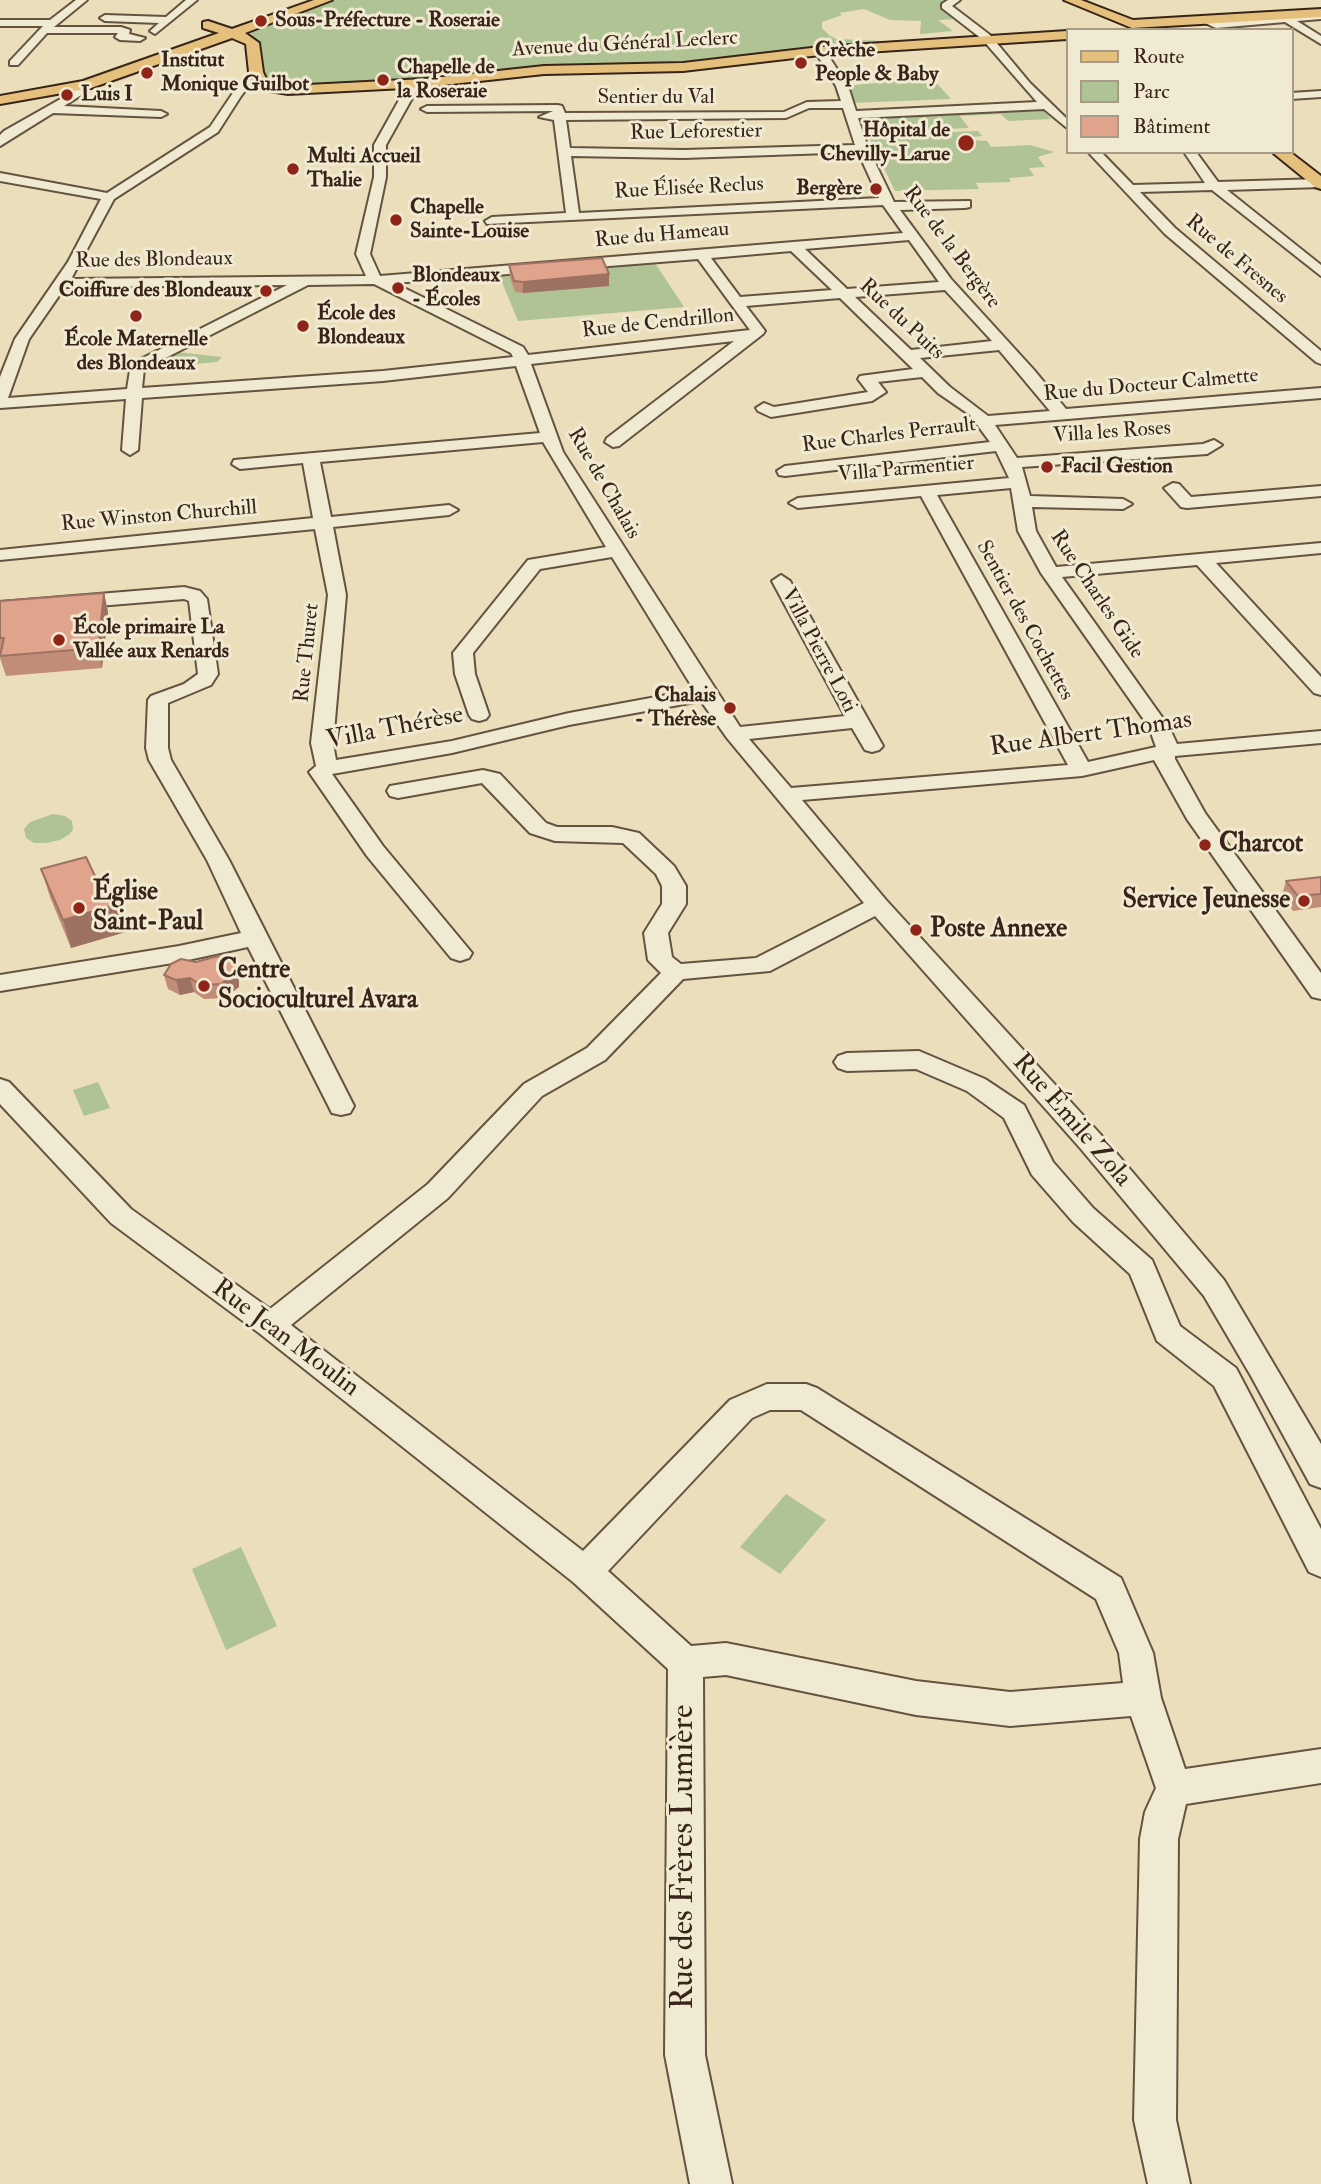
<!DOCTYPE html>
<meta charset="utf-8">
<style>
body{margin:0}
#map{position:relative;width:1321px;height:2184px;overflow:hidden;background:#eadfba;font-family:"IM FELL Double Pica",serif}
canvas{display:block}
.legend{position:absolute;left:1066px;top:28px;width:228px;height:126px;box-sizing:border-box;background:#f1ead2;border:2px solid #a79b88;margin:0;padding:9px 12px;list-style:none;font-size:21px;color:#382419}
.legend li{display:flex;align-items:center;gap:14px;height:35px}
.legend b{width:35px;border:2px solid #a79b88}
</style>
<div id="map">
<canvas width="1321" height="2184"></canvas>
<ul class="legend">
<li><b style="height:9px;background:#e5c07d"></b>Route</li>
<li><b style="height:19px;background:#b0c395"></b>Parc</li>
<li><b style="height:19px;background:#e0a38c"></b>Bâtiment</li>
</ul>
</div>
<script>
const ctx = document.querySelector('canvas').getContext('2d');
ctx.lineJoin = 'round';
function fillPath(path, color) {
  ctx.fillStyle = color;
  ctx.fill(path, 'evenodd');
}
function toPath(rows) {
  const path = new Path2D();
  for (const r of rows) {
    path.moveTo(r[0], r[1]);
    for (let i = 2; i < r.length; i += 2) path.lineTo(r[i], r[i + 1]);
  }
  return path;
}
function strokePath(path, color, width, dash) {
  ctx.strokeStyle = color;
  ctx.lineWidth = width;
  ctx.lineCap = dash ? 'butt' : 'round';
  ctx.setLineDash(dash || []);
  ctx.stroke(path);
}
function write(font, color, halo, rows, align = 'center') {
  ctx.font = font + ' "IM FELL Double Pica",serif';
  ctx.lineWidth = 6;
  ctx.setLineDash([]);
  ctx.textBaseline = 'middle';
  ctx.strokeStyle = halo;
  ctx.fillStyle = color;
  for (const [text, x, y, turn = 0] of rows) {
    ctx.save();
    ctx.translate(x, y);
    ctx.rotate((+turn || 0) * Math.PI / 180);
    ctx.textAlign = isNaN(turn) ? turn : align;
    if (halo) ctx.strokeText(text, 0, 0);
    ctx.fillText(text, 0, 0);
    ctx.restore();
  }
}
const green = toPath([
 [332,0,949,0,941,6,958,19,938,20,953,31,920,34,921,21,890,20,864,9,839,13,842,15,822,22,822,28,830,36,837,39,884,41,784,50,690,65,276,88,264,81,261,50,250,32],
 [932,78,951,99,852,103,844,86],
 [1039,106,1051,119,1008,121,1001,114,960,116,969,128,863,133,856,117],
 [978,131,982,136,973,137,970,140,987,141,991,147,1030,145,1054,152,1038,157,1045,167,1029,168,1034,176,1009,178,1011,182,976,183,979,189,895,191,868,135],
 [653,260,684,307,518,321,499,275],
 [177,352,222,357,217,362,146,368],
 [53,814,65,816,72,821,73,829,70,834,60,840,46,843,34,843,26,838,24,829,30,822],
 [98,1082,110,1108,84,1116,73,1090],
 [786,1494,826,1520,780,1574,740,1547],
 [241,1547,277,1626,226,1650,192,1569]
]);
const minor = toPath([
 [76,0,87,0,54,27,121,27,130,30,129,34,145,38,140,41,120,40,115,37,118,33,47,33,18,65,10,65,10,61,43,26,0,26,0,20,50,20,76,0],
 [186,0,197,0,155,34,150,31,159,23,105,21,100,18,105,15,166,17,186,0],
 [948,0,960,0,952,6,990,35,1030,83,1067,119,1067,128,1044,109,858,118,868,148,894,202,970,201,970,207,965,208,900,210,951,279,1034,370,1066,409,1321,388,1321,398,995,425,1017,458,1203,444,1214,440,1222,445,1207,454,1022,467,1030,496,1123,499,1132,504,1123,509,1032,507,1036,531,1056,567,1321,543,1321,553,1216,563,1321,677,1321,695,1314,693,1197,565,1062,577,1169,727,1177,744,1321,731,1321,743,1175,756,1175,759,1205,813,1321,973,1321,999,1312,997,1187,819,1154,760,1082,776,802,800,886,900,1101,1135,1224,1280,1321,1444,1321,1488,1310,1484,1251,1376,1204,1296,1081,1149,875,916,770,971,683,979,605,1060,542,1096,448,1198,291,1325,583,1551,730,1400,767,1384,806,1384,817,1388,1121,1578,1153,1653,1161,1698,1185,1769,1321,1749,1321,1783,1186,1804,1178,1839,1176,2120,1190,2184,1148,2184,1134,2120,1140,1839,1145,1812,1156,1788,1131,1716,1010,1726,916,1715,726,1675,703,1677,705,2055,732,2184,690,2184,665,2055,668,1669,573,1582,259,1333,111,1223,0,1104,0,1079,9,1082,131,1209,270,1309,428,1184,524,1084,587,1048,661,973,648,960,644,933,662,904,662,886,656,874,623,843,555,841,530,833,482,783,398,798,390,796,387,791,390,786,483,770,500,774,546,823,557,827,612,827,639,833,674,866,686,886,686,904,668,933,672,957,681,964,756,958,864,903,727,738,701,701,569,725,452,753,332,774,383,846,472,953,469,958,460,961,451,958,367,856,309,772,316,766,311,743,328,595,315,529,0,560,0,550,313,518,303,463,240,469,232,464,234,460,540,433,516,366,383,381,142,398,138,450,130,455,122,450,126,399,0,408,0,377,15,339,68,262,101,199,0,181,0,173,107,193,210,127,239,84,256,81,256,85,247,88,241,96,218,132,114,199,71,279,366,276,356,254,374,177,374,145,408,84,414,81,420,84,386,145,386,177,370,254,380,276,903,233,883,205,487,224,485,221,492,217,566,213,554,120,539,117,553,111,427,112,421,109,427,106,558,105,562,106,565,113,784,112,807,102,841,101,836,86,815,51,820,48,824,49,848,86,856,111,1037,102,982,39,942,8,942,4,948,0],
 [809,108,843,108,855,145,684,150,570,148,566,120,786,118,809,108],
 [858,152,879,198,579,213,571,156,684,158,858,152],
 [909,240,939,282,847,289,805,249,909,240],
 [791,251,832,290,740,297,711,258,791,251],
 [698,259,750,330,528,355,523,347,394,283,698,259],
 [374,284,511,353,513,357,383,371,142,388,144,369,308,285,374,284],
 [287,285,131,364,127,389,8,398,29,339,65,287,287,285],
 [945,290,992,341,911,350,855,297,945,290],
 [840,298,913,369,860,376,858,379,868,392,774,407,764,403,756,408,758,411,771,417,872,401,886,392,878,382,922,377,938,393,970,415,990,442,785,466,777,471,779,475,785,476,996,451,1009,478,798,498,789,503,798,508,921,496,1068,765,791,788,749,739,852,728,865,750,872,752,879,750,883,746,790,581,781,575,772,581,845,716,740,727,563,452,531,364,734,341,607,438,605,442,613,447,619,446,763,334,765,331,746,306,840,298],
 [999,350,1050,411,988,416,950,387,920,358,999,350],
 [543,442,606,547,528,560,453,653,455,674,469,715,472,719,479,721,486,719,489,715,475,674,473,653,540,569,612,557,694,690,569,713,452,741,336,760,333,743,346,595,333,527,449,515,458,510,449,505,331,517,320,462,543,442],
 [1011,488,1018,531,1041,573,1149,727,1156,747,1088,762,937,495,1011,488],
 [770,1410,801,1410,1096,1599,1119,1653,1123,1683,1010,1692,916,1681,726,1643,691,1646,608,1571,752,1418,770,1410],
 [1321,13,1321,19,1297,21,1321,36,1321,44,1285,22,1216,28,1205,23,1210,20,1217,22,1321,13],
 [71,86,79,86,86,92,64,106,161,111,167,114,161,117,53,113,0,146,0,135,4,131,73,92,69,88,71,86],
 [1321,91,1321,97,1291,99,1291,93,1321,91],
 [1088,152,1101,152,1133,185,1205,183,1184,152,1196,152,1218,182,1321,179,1321,187,1227,190,1321,265,1321,276,1212,190,1140,192,1175,228,1321,351,1321,364,1316,362,1165,234,1088,152],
 [1173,483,1179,484,1191,497,1321,486,1321,496,1187,508,1181,507,1164,488,1173,483],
 [184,587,200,591,207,599,218,674,211,685,168,703,168,748,171,760,229,860,354,1106,350,1113,341,1115,332,1113,248,947,179,962,0,991,0,975,179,946,241,933,207,860,149,760,146,748,148,700,151,696,184,684,198,674,189,601,184,599,0,614,0,602,184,587],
 [919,1051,985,1079,1024,1105,1053,1162,1093,1208,1152,1260,1180,1326,1236,1368,1321,1529,1321,1577,1309,1572,1214,1386,1157,1341,1130,1274,1073,1222,1032,1175,1004,1118,967,1091,916,1069,847,1071,838,1068,834,1062,838,1056,847,1053,919,1051]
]);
const major = toPath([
 [314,0,332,0,245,33,259,43,263,72,268,83,288,86,424,79,544,66,683,63,820,47,1067,31,1067,39,820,55,683,71,544,74,424,87,288,94,257,89,249,72,246,44,232,38,91,88,0,104,0,96,83,81,219,33,203,28,203,22,208,21,232,29,314,0],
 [1064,0,1081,0,1133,20,1321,9,1321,17,1132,28,1064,0],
 [1272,152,1290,152,1321,176,1321,189,1315,187,1272,152]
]);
const wall = toPath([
 [509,265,609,286,523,293,515,292,510,277],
 [104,593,108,612,102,668,6,676,0,658,0,601],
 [41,869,103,893,122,903,129,931,71,948,50,897],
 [1321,877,1321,907,1293,911,1282,895,1286,881],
 [196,962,236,965,239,979,239,987,224,998,204,999,194,992,180,995,168,989,164,975]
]);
const shadedWall = toPath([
 [609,274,609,286,523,293,523,282],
 [104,593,108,612,102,668,98,648],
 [122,903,129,931,71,948,63,920],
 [236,965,239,979,239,987,224,998,221,984],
 [190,978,194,992,180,995,176,980]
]);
const building = toPath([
 [602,258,609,274,523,282,514,281,509,265,602,258],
 [104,593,98,648,0,656,4,638,0,638,0,601,104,593],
 [86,857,103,893,115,890,122,903,63,920,41,869,86,857],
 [1321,877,1321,894,1298,896,1286,881,1321,877],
 [218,956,228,958,236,965,236,973,221,984,201,985,190,978,176,980,164,975,171,964,181,959,196,962,218,956]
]);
const markers = [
 [261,21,7,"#8f2418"],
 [801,63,7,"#8f2418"],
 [147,73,7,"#8f2418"],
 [383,80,7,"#8f2418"],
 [67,95,7,"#8f2418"],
 [966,143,9,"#8f2418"],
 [293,169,7,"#8f2418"],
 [876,189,7,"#8f2418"],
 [396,220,7,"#8f2418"],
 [398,288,7,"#8f2418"],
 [266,291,7,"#8f2418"],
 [136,316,7,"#8f2418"],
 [303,326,7,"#8f2418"],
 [1047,467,7,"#8f2418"],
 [59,640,7,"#8f2418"],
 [730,708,7,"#8f2418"],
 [1205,845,7,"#8f2418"],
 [1304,901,7,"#8f2418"],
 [79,908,7,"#8f2418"],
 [916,930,7,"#8f2418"],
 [204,986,7,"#8f2418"]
];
const farPoinames = [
 ["Sous-Préfecture - Roseraie",275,21],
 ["Crèche",815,51],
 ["People & Baby",815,75],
 ["Institut",161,61],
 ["Monique Guilbot",161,85],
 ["Chapelle de",397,68],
 ["la Roseraie",397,92],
 ["Luis I",81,95],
 ["Hôpital de",950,131,"right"],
 ["Chevilly-Larue",950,155,"right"],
 ["Multi Accueil",307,157],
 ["Thalie",307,181],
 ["Bergère",862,189,"right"],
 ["Chapelle",410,208],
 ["Sainte-Louise",410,232],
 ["Blondeaux",412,276],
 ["- Écoles",412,300],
 ["Coiffure des Blondeaux",252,291,"right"],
 ["École des",317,314],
 ["Blondeaux",317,338],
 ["École Maternelle",136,340,"center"],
 ["des Blondeaux",136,364,"center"],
 ["Facil Gestion",1061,467],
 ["École primaire La",73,628],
 ["Vallée aux Renards",73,652],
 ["Chalais",716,696,"right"],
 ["- Thérèse",716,720,"right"]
];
const farStreetnames = [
 ["Avenue du Général Leclerc",625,45,-3],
 ["Sentier du Val",656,98],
 ["Rue Leforestier",696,133,-1],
 ["Rue Élisée Reclus",689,189,-3],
 ["Rue du Hameau",662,236,-5],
 ["Rue de la Bergère",951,248,53],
 ["Rue de Fresnes",1236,260,40],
 ["Rue des Blondeaux",154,261,-1],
 ["Rue du Puits",901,320,43],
 ["Rue de Cendrillon",658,324,-6],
 ["Rue du Docteur Calmette",1151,386,-5],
 ["Villa les Roses",1112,433,-4],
 ["Rue Charles Perrault",889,436,-7],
 ["Villa Parmentier",906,470,-5],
 ["Rue de Chalais",603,484,60],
 ["Rue Winston Churchill",159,517,-5],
 ["Rue Charles Gide",1096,595,56],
 ["Sentier des Cochettes",1024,621,61],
 ["Villa Pierre Loti",818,651,62],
 ["Rue Thuret",308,653,-84]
];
const streetNames = [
 ["Villa Thérèse",395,729,-11],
 ["Rue Albert Thomas",1091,735,-8],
 ["Rue Émile Zola",1071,1121,49],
 ["Rue Jean Moulin",285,1339,37]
];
const poiNames = [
 ["Charcot",1219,845],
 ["Église",93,893],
 ["Saint-Paul",93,923],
 ["Service Jeunesse",1290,901,"right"],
 ["Poste Annexe",930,930],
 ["Centre",218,971],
 ["Socioculturel Avara",218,1001]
];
const nearStreetnames = [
 ["Rue des Frères Lumière",685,1857,-90]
];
fillPath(green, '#b0c395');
strokePath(minor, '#645341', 4);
strokePath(major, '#382419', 4);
fillPath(minor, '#f1ead2');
fillPath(major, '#e5c07d');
fillPath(wall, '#c18c78');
fillPath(shadedWall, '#9d7262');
fillPath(building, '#e0a38c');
strokePath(building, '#9d7262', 2);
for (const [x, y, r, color] of markers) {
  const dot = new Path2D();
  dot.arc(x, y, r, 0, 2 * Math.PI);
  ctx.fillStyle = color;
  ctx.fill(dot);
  strokePath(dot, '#f1ead2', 2.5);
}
write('bold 21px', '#382419', '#f1ead2', farPoinames, 'left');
write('21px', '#382419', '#f1ead2', farStreetnames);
write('26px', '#382419', '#f1ead2', streetNames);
write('bold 26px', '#382419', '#f1ead2', poiNames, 'left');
write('32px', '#382419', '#f1ead2', nearStreetnames);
</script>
